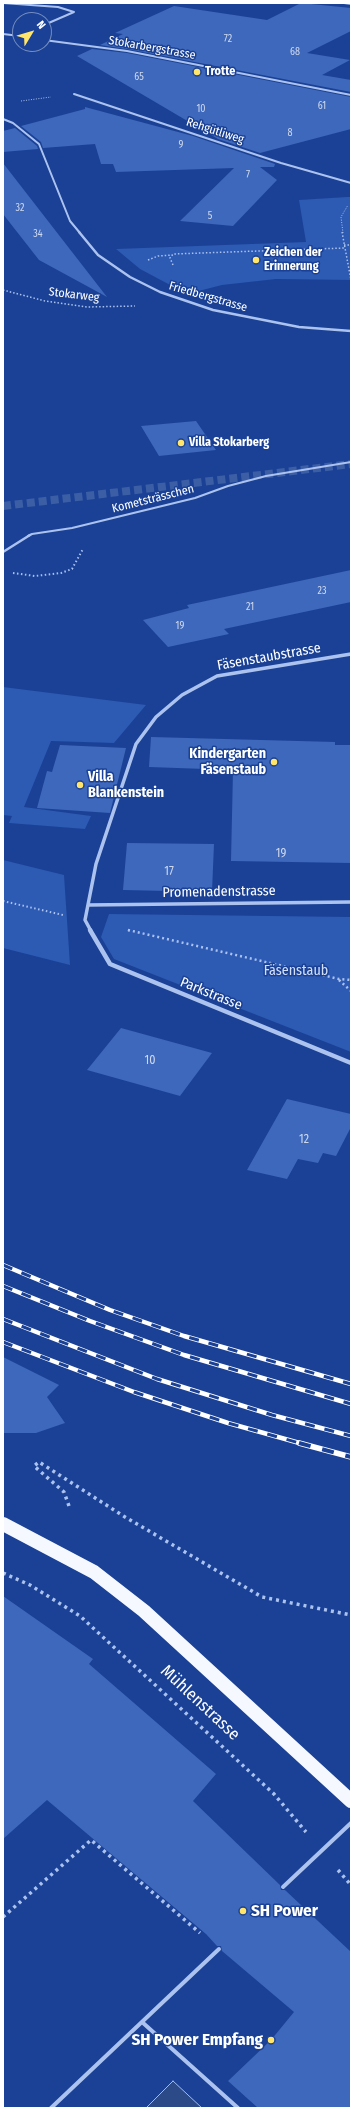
<!DOCTYPE html>
<meta charset="utf-8">
<style>
body{margin:0}
#map{position:relative;width:354px;height:2111px;overflow:hidden;background:#1a4195;font-family:"Fira Sans Condensed",sans-serif}
canvas{display:block}
.frame{position:absolute;inset:0;border:4px solid #fff;pointer-events:none}
.north{position:absolute;left:12px;top:12px;width:40px;height:40px;box-sizing:border-box;background:#1a4195;border:1px solid #768dbf;border-radius:50%;rotate:52deg;font-size:11px;font-weight:700;line-height:16px;text-align:center;color:#fff}
.north::after{content:'';display:block;margin:auto;width:14px;height:18px;background:#ffe56b;clip-path:polygon(50% 0,100% 100%,50% 72%,0 100%)}
</style>
<div id="map">
<canvas width="354" height="2111"></canvas>
<div class="frame"></div>
<div class="north">N</div>
</div>
<script>
const ctx = document.querySelector('canvas').getContext('2d');
ctx.lineJoin = 'round';
function fillPath(path, color) {
  ctx.fillStyle = color;
  ctx.fill(path, 'evenodd');
}
function toPath(rows) {
  const path = new Path2D();
  for (const r of rows) {
    path.moveTo(r[0], r[1]);
    for (let i = 2; i < r.length; i += 2) path.lineTo(r[i], r[i + 1]);
  }
  return path;
}
function strokePath(path, color, width, dash) {
  ctx.strokeStyle = color;
  ctx.lineWidth = width;
  ctx.lineCap = dash ? 'butt' : 'round';
  ctx.setLineDash(dash || []);
  ctx.stroke(path);
}
function write(font, color, halo, rows, align = 'center') {
  ctx.font = font + ' "Fira Sans Condensed",sans-serif';
  ctx.lineWidth = 3;
  ctx.setLineDash([]);
  ctx.textBaseline = 'middle';
  ctx.strokeStyle = halo;
  ctx.fillStyle = color;
  for (const [text, x, y, turn = 0] of rows) {
    ctx.save();
    ctx.translate(x, y);
    ctx.rotate((+turn || 0) * Math.PI / 180);
    ctx.textAlign = isNaN(turn) ? turn : align;
    if (halo) ctx.strokeText(text, 0, 0);
    ctx.fillText(text, 0, 0);
    ctx.restore();
  }
}
const green = toPath([
 [347,197,351,197,351,280,276,279,222,285,187,294,140,269,116,249,306,242,299,200],
 [3,687,146,705,114,743,51,741,24,807,91,816,85,829,9,823,12,816,3,815],
 [3,860,64,875,70,965,3,948],
 [109,914,351,917,351,1052,114,959,101,937]
]);
const water = toPath([
 [173,2081,202,2108,146,2108,173,2081]
]);
const building = toPath([
 [301,3,351,8,351,31,307,53,350,60,322,75,351,80,351,92,127,49,100,45,123,34,115,33,174,6,267,20],
 [92,49,127,53,351,97,351,129,260,153,218,139,77,56],
 [85,107,193,136,275,164,274,167,260,167,277,180,233,226,180,221,234,168,116,172,113,164,101,164,95,144,43,148,41,142,21,126,85,109],
 [15,128,37,146,38,149,3,152,3,131],
 [3,163,107,297,39,260,3,214],
 [196,421,216,450,159,456,141,426],
 [351,570,351,602,224,629,229,634,168,647,143,620,189,608,187,605],
 [151,737,335,742,335,745,351,745,351,863,231,861,233,770,149,767],
 [60,745,126,748,110,813,37,808,47,771,52,772],
 [127,843,214,844,212,892,123,890],
 [121,1028,212,1053,180,1096,87,1070],
 [287,1099,351,1114,351,1127,336,1156,323,1153,318,1163,298,1159,287,1179,247,1170],
 [3,1357,59,1385,47,1397,65,1423,36,1433,3,1433],
 [3,1596,93,1659,89,1664,216,1774,193,1801,280,1885,281,1890,285,1890,351,1952,351,2108,258,2108,228,2081,271,2040,294,2012,222,1951,221,1946,217,1946,206,1934,47,1800,3,1839]
]);
const highwayTunnel = toPath([
 [3,506,351,464]
]);
const pathFar4 = toPath([
 [21,101,51,97],
 [343,233,341,217,348,205]
]);
const pathFar3 = toPath([
 [342,232,351,280],
 [344,245,351,245],
 [148,260,158,256,172,255],
 [173,265,170,258,173,254,344,248],
 [3,290,45,301,87,307,135,306]
]);
const pathFar2 = toPath([
 [13,573,35,576,61,573,72,569,83,549],
 [3,901,63,915],
 [128,930,131,931]
]);
const pathFar1 = toPath([
 [128,930,339,979,351,980],
 [339,980,351,991]
]);
const path = toPath([
 [69,1506,64,1492,34,1466,39,1462,125,1517,262,1597,351,1615],
 [3,1573,30,1585,80,1616,274,1794,306,1832],
 [338,1870,351,1885],
 [3,1917,91,1840,200,1933]
]);
const laneFar2 = toPath([
 [28,536,32,534,72,528,195,498,228,486,266,476,351,462]
]);
const laneFar1 = toPath([
 [3,552,30,535]
]);
const lane = toPath([
 [283,1887,351,1823],
 [142,2022,238,2108],
 [51,2108,219,1949]
]);
const streetFar3 = toPath([
 [3,3,58,7,74,12,44,25],
 [344,3,351,4],
 [3,34,20,36],
 [44,40,127,51,351,95],
 [74,94,281,163,351,183],
 [3,119,13,123,39,144,70,221,80,233]
]);
const streetFar2 = toPath([
 [79,232,98,255,130,277,160,292,213,310,299,327,351,331]
]);
const streetFar1 = toPath([
 [88,905,351,902],
 [91,931,85,920,96,864,136,744,156,717,182,695,217,676,351,654]
]);
const street = toPath([
 [90,930,110,964,351,1063]
]);
const primary = toPath([
 [3,1524,94,1572,144,1611,351,1801]
]);
const railFar1 = toPath([
 [3,1265,110,1310,184,1336,351,1384],
 [3,1286,90,1321,184,1355,351,1404],
 [3,1319,157,1379,272,1415,351,1436],
 [3,1342,134,1392,228,1423,303,1444]
]);
const rail = toPath([
 [299,1443,351,1457]
]);
const markers = [
 [197,72,4,"#ffe56b"],
 [256,260,4,"#ffe56b"],
 [181,443,4,"#ffe56b"],
 [274,762,4,"#ffe56b"],
 [80,785,4,"#ffe56b"],
 [243,1911,4,"#ffe56b"],
 [271,2040,4,"#ffe56b"]
];
const farNumbernames = [
 ["72",228,39],
 ["68",295,52],
 ["65",139,77],
 ["61",322,106],
 ["10",201,109],
 ["8",290,133],
 ["9",181,145],
 ["7",248,175],
 ["32",20,208],
 ["5",210,216],
 ["34",38,234],
 ["23",322,591],
 ["21",250,607],
 ["19",180,626]
];
const farStreetnames = [
 ["Stokarbergstrasse",152,48,10],
 ["Rehgütliweg",215,131,18],
 ["Stokarweg",74,295,7],
 ["Friedbergstrasse",208,297,16],
 ["Kometsträsschen",153,499,-14]
];
const farPoinames = [
 ["Trotte",205,72],
 ["Zeichen der",264,253],
 ["Erinnerung",264,267],
 ["Villa Stokarberg",189,443]
];
const numberNames = [
 ["19",281,854],
 ["17",169,872],
 ["10",150,1061],
 ["12",304,1140]
];
const streetNames = [
 ["Fäsenstaubstrasse",269,657,-10],
 ["Promenadenstrasse",219,892,-1],
 ["Parkstrasse",211,994,22]
];
const poiNames = [
 ["Kindergarten",266,754],
 ["Fäsenstaub",266,770],
 ["Villa",88,777,"left"],
 ["Blankenstein",88,793,"left"]
];
const parkNames = [
 ["Fäsenstaub",296,971]
];
const nearStreetnames = [
 ["Mühlenstrasse",200,1703,43]
];
const nearPoinames = [
 ["SH Power",251,1911],
 ["SH Power Empfang",263,2040,"right"]
];
fillPath(green, '#2d5ab3');
fillPath(water, '#2c4988');
strokePath(water, '#9fbcf2', 1);
fillPath(building, '#3e68bb');
strokePath(highwayTunnel, '#3c5ea5', 8, [8, 4]);
strokePath(pathFar4, '#acc3f0', 1, [1, 1.5]);
strokePath(pathFar3, '#acc3f0', 1.5, [1.5, 2]);
strokePath(pathFar2, '#acc3f0', 2, [1.5, 2.5]);
strokePath(pathFar1, '#acc3f0', 2.5, [2, 3]);
strokePath(path, '#acc3f0', 3.5, [3, 4]);
strokePath(laneFar2, '#acc3f0', 2);
strokePath(laneFar1, '#acc3f0', 2.5);
strokePath(lane, '#acc3f0', 4);
strokePath(streetFar3, '#acc3f0', 2);
strokePath(streetFar2, '#acc3f0', 2.5);
strokePath(streetFar1, '#acc3f0', 3.5);
strokePath(street, '#acc3f0', 4.5);
strokePath(primary, '#f5f8ff', 14);
strokePath(railFar1, '#fff', 4.5);
strokePath(rail, '#fff', 5.5);
strokePath(railFar1, '#1a4195', 3, [10]);
strokePath(rail, '#1a4195', 4, [12]);
for (const [x, y, r, color] of markers) {
  const dot = new Path2D();
  dot.arc(x, y, r, 0, 2 * Math.PI);
  ctx.fillStyle = color;
  ctx.fill(dot);
  strokePath(dot, '#1a4195', 1.5);
}
write('10px', '#cfd9ee', null, farNumbernames);
write('12px', '#fff', '#1a4195', farStreetnames);
write('bold 12px', '#fff', '#1a4195', farPoinames, 'left');
write('12px', '#cfd9ee', null, numberNames);
write('14px', '#fff', '#1a4195', streetNames);
write('bold 14px', '#fff', '#1a4195', poiNames, 'right');
write('14px', '#d3e0fb', '#1a4195', parkNames);
write('17px', '#fff', '#1a4195', nearStreetnames);
write('bold 17px', '#fff', '#1a4195', nearPoinames, 'left');
</script>
